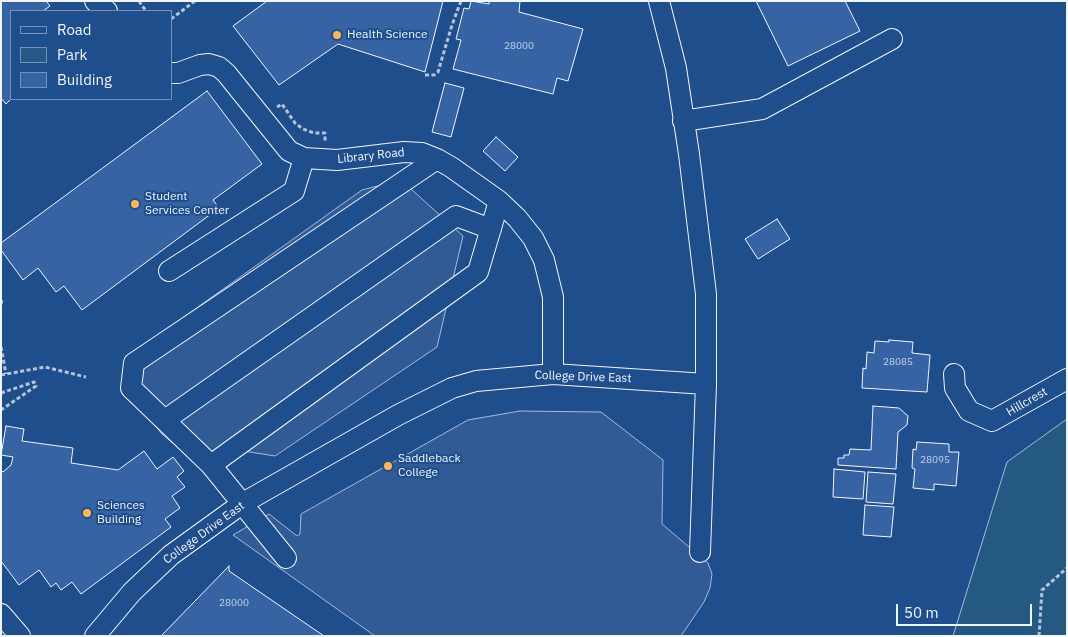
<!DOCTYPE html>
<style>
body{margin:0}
#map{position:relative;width:1068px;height:637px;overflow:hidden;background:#1f4e8c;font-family:"IBM Plex Sans",sans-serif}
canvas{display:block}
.frame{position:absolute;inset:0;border:2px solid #f2f6ff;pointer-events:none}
.legend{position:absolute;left:10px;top:10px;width:162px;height:90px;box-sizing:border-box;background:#1f4e8c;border:1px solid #7391ba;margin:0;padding:6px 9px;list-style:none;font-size:15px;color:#f2f6ff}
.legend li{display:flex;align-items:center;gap:10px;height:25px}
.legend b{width:25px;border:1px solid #7391ba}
.scale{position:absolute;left:896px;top:604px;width:136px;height:22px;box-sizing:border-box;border:2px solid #f2f6ff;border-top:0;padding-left:6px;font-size:15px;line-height:18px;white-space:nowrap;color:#f2f6ff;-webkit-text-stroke:4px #1f4e8c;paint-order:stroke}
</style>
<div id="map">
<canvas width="1068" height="637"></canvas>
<div class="frame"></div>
<ul class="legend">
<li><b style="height:6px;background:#1f4e8c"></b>Road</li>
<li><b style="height:14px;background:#245a82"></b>Park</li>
<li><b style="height:14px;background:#3563a3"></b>Building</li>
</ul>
<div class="scale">50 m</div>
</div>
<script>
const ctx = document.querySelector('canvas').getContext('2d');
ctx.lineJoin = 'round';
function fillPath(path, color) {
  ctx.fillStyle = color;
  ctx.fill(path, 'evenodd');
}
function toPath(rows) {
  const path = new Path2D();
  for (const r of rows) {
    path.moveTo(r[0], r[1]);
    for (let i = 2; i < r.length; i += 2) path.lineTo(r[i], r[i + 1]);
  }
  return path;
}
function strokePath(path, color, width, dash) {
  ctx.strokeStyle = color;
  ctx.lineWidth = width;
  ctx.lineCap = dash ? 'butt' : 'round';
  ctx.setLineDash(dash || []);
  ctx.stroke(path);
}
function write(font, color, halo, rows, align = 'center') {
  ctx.font = font + ' "IBM Plex Sans",sans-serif';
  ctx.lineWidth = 4;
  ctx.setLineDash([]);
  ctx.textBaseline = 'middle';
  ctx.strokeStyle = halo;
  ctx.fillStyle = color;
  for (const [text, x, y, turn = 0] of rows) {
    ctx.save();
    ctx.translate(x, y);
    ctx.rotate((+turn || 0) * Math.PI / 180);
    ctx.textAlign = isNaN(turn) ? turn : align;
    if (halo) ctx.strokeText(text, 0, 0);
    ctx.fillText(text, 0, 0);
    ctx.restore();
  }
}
const green = toPath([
 [1067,419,1067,636,953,636,1007,462,1067,419]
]);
const parking = toPath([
 [401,180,463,236,437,347,275,456,237,450,206,471,162,434,125,389,128,357,362,190,401,180],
 [520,411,601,412,663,460,662,524,708,563,712,574,710,588,704,602,681,636,375,636,233,535,269,514,297,536,300,534,301,514,468,420,520,411]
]);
const building = toPath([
 [1,1,46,1,50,6,43,11,11,11,11,99,6,104,1,98,1,1],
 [267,1,443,1,425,72,338,44,279,85,233,26,267,1],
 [471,1,489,4,489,1,520,1,519,12,583,29,568,81,557,78,553,94,453,69,461,40,456,39,464,8,469,9,471,1],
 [756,1,845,1,860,31,788,66,756,1],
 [445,83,464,88,451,137,432,132,445,83],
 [207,91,262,164,213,200,219,208,82,310,64,286,56,292,38,268,23,280,1,250,1,243,207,91],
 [496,137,518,157,505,171,483,151,496,137],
 [777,219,790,239,758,259,745,239,777,219],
 [889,340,913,342,912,353,930,355,927,392,862,388,863,368,866,369,867,352,874,353,875,341,889,342,889,340],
 [873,406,899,408,908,416,907,425,898,432,896,469,838,465,838,458,844,458,844,455,849,455,850,449,871,450,873,406],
 [6,426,24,429,22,441,73,448,71,463,118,470,144,451,157,469,173,457,184,471,177,477,185,487,172,496,180,508,165,519,171,527,81,594,72,582,61,590,56,583,51,587,39,570,19,585,1,561,1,470,3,472,11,465,13,457,1,455,6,426],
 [917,442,949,444,949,452,959,452,956,486,934,484,934,490,913,488,915,469,912,468,913,449,916,450,917,442],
 [834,469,865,472,863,499,833,497,834,469],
 [868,472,896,474,893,504,866,502,868,472],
 [865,505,894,507,891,537,863,535,865,505],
 [229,566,229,571,324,636,161,636,229,566]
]);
const path = toPath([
 [139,1,146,11],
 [171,19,195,1],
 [425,75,434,75,438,72,452,25,461,1],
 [277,107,282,104,295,123,303,129,314,133,325,133,325,141],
 [1,304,2,299],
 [1,347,6,374],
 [1,375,45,367,86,377],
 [1,393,34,382,36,386,1,410],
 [1039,636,1042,590,1067,568]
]);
const minor = toPath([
 [95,1,107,11],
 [659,1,676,68,689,154,706,294,706,384,700,552],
 [171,73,178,73,200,65,209,64,219,67,226,73,289,151,304,158,337,160,404,152,422,153,437,159,451,167,499,201,517,218,533,238,544,260,553,297,553,374],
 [683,121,762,109,892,39],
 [169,271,294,191,304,158],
 [954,374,955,388,969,411,992,421,1067,379],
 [165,420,456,216,491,229],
 [211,465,478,272,499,201],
 [286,558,211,465,131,388,134,363,437,159],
 [1,614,20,636],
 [95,636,132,592,171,555,243,503,398,415,452,388,476,381,553,374,706,384]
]);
const markers = [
 [337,35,5,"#ffb74d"],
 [135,204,5,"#ffb74d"],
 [388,466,5,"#ffb74d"],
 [87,513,5,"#ffb74d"]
];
const numberNames = [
 ["28000",519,46],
 ["28085",898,362],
 ["28095",935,460],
 ["28000",234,603]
];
const poiNames = [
 ["Health Science",347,35],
 ["Student",145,197],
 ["Services Center",145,211],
 ["Saddleback",398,459],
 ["College",398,473],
 ["Sciences",97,506],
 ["Building",97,520]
];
const streetNames = [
 ["Library Road",371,156,-6],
 ["College Drive East",583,377,2],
 ["Hillcrest",1027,402,-30],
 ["College Drive East",204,533,-36]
];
fillPath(green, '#245a82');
strokePath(green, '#a8bbd7', 1);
fillPath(parking, '#305b95');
strokePath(parking, '#a8bbd7', 1);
fillPath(building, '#3563a3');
strokePath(building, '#f2f6ff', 1);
strokePath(minor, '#f2f6ff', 22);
strokePath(path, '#b3c4dc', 3, [4, 2.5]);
strokePath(minor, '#1f4e8c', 20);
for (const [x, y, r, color] of markers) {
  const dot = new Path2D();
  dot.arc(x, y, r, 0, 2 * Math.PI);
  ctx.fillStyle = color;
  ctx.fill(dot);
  strokePath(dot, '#1f4e8c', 2);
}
write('10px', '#c3d1e8', null, numberNames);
write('12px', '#f2f6ff', '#1f4e8c', poiNames, 'left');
write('12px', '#f2f6ff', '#1f4e8c', streetNames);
</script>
